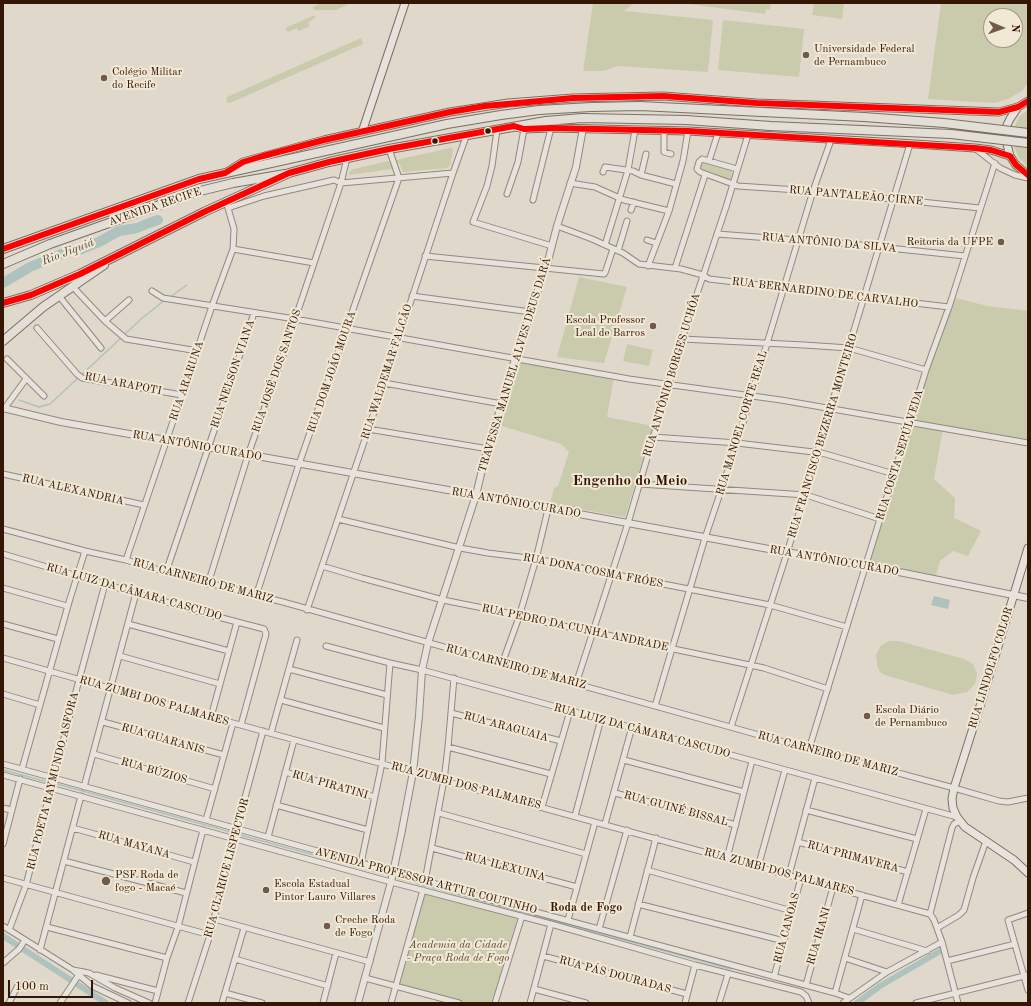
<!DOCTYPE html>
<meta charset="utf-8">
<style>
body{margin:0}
#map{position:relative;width:1031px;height:1006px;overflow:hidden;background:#e0d8ca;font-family:"Old Standard TT",serif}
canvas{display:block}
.frame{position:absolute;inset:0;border:4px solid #351604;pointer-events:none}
.north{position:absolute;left:983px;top:8px;width:40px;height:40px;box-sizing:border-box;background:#f1e8d6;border:1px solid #a69482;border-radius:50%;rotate:92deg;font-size:11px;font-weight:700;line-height:16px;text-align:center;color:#351604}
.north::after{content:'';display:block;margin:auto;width:14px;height:18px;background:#715a49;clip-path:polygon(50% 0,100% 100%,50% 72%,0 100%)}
.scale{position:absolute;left:8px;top:980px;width:85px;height:18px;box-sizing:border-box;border:2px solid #351604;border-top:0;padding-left:5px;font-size:12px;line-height:14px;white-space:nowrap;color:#351604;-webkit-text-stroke:3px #f1e8d6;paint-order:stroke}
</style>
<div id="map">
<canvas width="1031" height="1006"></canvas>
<div class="frame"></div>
<div class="north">N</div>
<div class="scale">100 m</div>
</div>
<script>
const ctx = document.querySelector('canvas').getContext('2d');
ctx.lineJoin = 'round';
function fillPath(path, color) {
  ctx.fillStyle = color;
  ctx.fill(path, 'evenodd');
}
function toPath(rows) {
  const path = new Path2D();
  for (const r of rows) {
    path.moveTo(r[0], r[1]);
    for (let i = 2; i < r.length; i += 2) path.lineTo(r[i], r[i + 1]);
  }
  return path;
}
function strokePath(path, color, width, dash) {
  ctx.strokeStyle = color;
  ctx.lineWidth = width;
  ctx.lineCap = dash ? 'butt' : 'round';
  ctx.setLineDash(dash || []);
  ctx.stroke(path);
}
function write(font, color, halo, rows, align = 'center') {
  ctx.font = font + ' "Old Standard TT",serif';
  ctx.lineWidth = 4;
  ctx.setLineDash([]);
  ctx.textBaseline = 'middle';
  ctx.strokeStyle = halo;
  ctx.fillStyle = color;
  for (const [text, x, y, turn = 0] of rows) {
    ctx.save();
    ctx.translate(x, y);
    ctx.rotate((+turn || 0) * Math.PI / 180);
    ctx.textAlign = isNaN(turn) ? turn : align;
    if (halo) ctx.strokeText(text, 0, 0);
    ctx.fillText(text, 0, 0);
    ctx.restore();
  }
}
const green = toPath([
 [321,3,351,3,336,10,314,10,313,7],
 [593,3,634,3,624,11,713,20,708,72,618,66,603,71,583,71],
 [681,3,771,3,770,10,766,9,765,14],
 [814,3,844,3,842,19,812,15],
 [941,3,1028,3,1028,83,1022,91,1008,99,994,103,928,99],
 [991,16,1015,16,1015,40,991,40],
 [313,16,315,16,315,18,308,22,309,27,298,31,297,28,288,32,286,30,287,27],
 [723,20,804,29,799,77,718,70],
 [361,38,363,44,230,103,228,103,226,100,227,97],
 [1028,109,1028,167,1019,158,1014,147,1013,138,1016,123,1019,117],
 [450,148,453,149,452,156,450,165,447,168,403,172,400,165,396,160],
 [388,161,392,164,393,167,392,169,349,175,350,171,354,169],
 [703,161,732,170,731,179,729,180,699,171,701,162],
 [579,277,627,287,604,363,557,357],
 [952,297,987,306,1028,311,1028,441,943,428,934,479,955,498,954,518,981,531,968,556,953,551,940,561,935,579,866,565],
 [627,344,653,350,649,366,623,361],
 [520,361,614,377,607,417,653,426,625,517,550,504,554,488,558,486,569,452,561,444,499,425],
 [889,641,899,641,964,659,973,664,977,674,975,684,967,692,953,695,885,675,880,672,877,665,876,655,881,646],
 [424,893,517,919,493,1003,466,1003,399,984]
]);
const water = toPath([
 [934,596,950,600,948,609,931,605]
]);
const stream = toPath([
 [170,297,187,285],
 [124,335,141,319,165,300],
 [19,400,39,407,50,404,121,338],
 [3,770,48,782],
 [57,784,231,832],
 [240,835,388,875],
 [397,878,731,969]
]);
const canal = toPath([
 [3,936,106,1003],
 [857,1003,880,986,942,950]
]);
const river = toPath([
 [3,283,30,267,71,250,79,250,99,242,119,231,137,228,149,223,158,220]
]);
const minor = toPath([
 [497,130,492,166,487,186,473,222,552,246],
 [664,130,664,152,671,154],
 [976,149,1000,168,1015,175,1028,178],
 [709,161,718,133],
 [737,169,702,159,699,162,697,169,700,172,733,184,738,186,813,191,980,208],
 [603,172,605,167,633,171,641,175,676,184],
 [641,175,646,154],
 [570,183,595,187,624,200,669,211],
 [507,194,518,162,524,129],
 [533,200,551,128],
 [228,208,264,196,334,180,341,183,453,173],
 [631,210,634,202],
 [557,226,592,239,623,253,639,264,681,269,703,275,709,279,949,307],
 [717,234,851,244,965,256],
 [647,240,656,243],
 [605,245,628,170,635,130],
 [233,249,314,263],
 [618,251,627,221],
 [425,256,604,274,605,273,613,249],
 [648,266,669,211,683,161,688,131],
 [675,268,705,175],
 [73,287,105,321,126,339,198,351],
 [152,291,163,298,295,319,629,379,781,400,1028,443],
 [59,296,101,348],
 [412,296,531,312],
 [105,321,129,300],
 [37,328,77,374,82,378,182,395],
 [682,339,804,345,849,348,926,370],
 [7,359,44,396],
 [384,383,502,404],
 [4,409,26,379],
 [368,429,489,449],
 [653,437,737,443,822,453,894,474],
 [3,474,144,505],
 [640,484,806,495,880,519],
 [338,519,460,548,488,553,536,559,770,605,847,627],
 [3,529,85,551,126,560,166,572,283,602,809,749,954,788,999,801,1008,802,1028,798],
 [3,554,203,613,264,629,266,634,241,725],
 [126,560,212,306,233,249,234,229,226,201],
 [322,566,362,578,443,600,508,613,519,617,593,632,764,668,828,689],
 [166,572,254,313],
 [208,584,248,455,280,364,341,183,347,158],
 [3,588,67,606],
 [256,596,299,464,399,178,389,149],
 [307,610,384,383,453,173,467,134],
 [3,624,58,639],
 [128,624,229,651],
 [326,646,390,663,422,670,957,817],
 [120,656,220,684],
 [3,658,233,723,930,914],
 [502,664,519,617,536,559,548,509],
 [289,669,387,695],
 [576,684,628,523,682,339,726,207,748,135],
 [3,694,40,705],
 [281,700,384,728],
 [655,706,705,538,737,443,813,191,831,140],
 [451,713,561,741],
 [211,717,237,622],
 [103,722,224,755],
 [731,727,787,553,910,144],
 [271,733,297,640],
 [448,747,551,774],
 [809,749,926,370,949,307,995,163],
 [94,754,215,789],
 [624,760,744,792],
 [3,764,361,863,393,871,473,895,835,993,849,998],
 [22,769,69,602,85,551],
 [285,772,375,797],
 [3,775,391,882,551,924,695,965,801,992,806,996,809,1003],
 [84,787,136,593],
 [615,793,736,825],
 [276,805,368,830],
 [542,807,570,711],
 [3,808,11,810],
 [806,810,917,839],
 [439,813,586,854],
 [575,816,601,719],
 [206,820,233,723],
 [605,824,632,727],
 [73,828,194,862],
 [268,837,294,740],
 [798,842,908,872],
 [3,844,20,779],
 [432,848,577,887],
 [727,858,752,761],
 [64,861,186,893],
 [361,863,382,763,390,663],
 [758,867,785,770],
 [647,870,792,911],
 [789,875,815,778],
 [3,878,210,935],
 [425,881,444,780,448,747,454,678],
 [638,904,784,941],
 [898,905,926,809],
 [1028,913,1008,920,1028,990],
 [214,919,370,962],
 [568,920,595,822],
 [3,926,73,970,92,986,128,1003],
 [47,927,167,958],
 [937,928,959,915,964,910,973,878,986,841],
 [599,929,627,830],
 [853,929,927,951],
 [9,930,26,885,79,680,105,584],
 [630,937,656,838],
 [40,950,81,796],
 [543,956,687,994],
 [845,958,887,972],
 [235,959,328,986],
 [947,961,1015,944],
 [3,963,19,949,25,940],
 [73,970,89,973,115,988,149,1003],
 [96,975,158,991],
 [774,977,801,878],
 [365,978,459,1003],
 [806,985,833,887],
 [534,989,586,1003],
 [225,993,262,1003],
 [835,993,862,895],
 [9,1003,18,985],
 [60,1003,78,976],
 [155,1003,167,958,178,927,203,830],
 [188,1003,210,935,234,838,263,731],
 [222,1003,244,928],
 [323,1003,336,953],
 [391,1003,423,890],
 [495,1003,522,916],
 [530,1003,551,924],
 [685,1003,695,965],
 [719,1003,728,974],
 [843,1003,887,972,942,942],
 [916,1003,1028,975],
 [958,1003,942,942,934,920,930,914,952,828,954,824,960,821]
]);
const tertiary = toPath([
 [3,408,61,422,135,435,167,440,476,495,785,552,825,558,904,573,1028,598],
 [358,1003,391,882,401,835,413,772,419,716,422,670,428,643,476,495,483,466,515,359,549,257,557,226,576,167,583,128]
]);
const secondary = toPath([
 [1028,101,1018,107,1010,119,1007,125,1006,140,1010,156,1016,165,1028,175],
 [516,127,524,129,551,128,688,131,899,143,975,148,991,150,1010,156],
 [362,132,405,3],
 [227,172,243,162,324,140,450,112,508,103,573,98,663,96,757,103,999,112,1018,107],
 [1028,548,980,706,954,788,952,799,953,808,957,817,965,827,1014,860,1028,873]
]);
const primary = toPath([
 [3,264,50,244,196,192,233,183,285,174],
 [3,341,43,307,104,265]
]);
const trunk = toPath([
 [3,249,199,179,447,124,501,115,539,110,591,107,640,106,864,117],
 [3,303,31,295,80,274,204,212,289,173,329,162,389,149,546,121,582,118,686,120,771,126,861,130]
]);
const trunkBridge = toPath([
 [864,117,944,123,1028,133],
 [861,130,951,134,1028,143]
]);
const bus1 = toPath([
 [3,249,199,179,225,173,243,162,263,156,324,140,450,112,485,106,573,98,663,96,757,103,999,112,1018,107,1028,101],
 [3,303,31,295,80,274,204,212,289,173,329,162,389,149,514,126,524,129,551,128,688,131,975,148,991,150,1010,156,1016,165,1028,175]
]);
const markers = [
 [806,55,4,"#715a49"],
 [104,78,4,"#715a49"],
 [488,131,3.5,"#351604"],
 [435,141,3.5,"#351604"],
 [1001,242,4,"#715a49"],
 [653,326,4,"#715a49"],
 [867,716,4,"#715a49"],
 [106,881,5,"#715a49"],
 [266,890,4,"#715a49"],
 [327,926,4,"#715a49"]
];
const poiNames = [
 ["Universidade Federal",814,49],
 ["de Pernambuco",814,62],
 ["Colégio Militar",112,72],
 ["do Recife",112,85],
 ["Reitoria da UFPE",993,242,"right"],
 ["Escola Professor",645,320,"right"],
 ["Leal de Barros",645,333,"right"],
 ["Escola Diário",875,710],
 ["de Pernambuco",875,723],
 ["PSF Roda de",115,875],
 ["fogo - Macaé",115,888],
 ["Escola Estadual",274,884],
 ["Pintor Lauro Villares",274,897],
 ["Creche Roda",335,920],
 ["de Fogo",335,933]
];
const streetNames = [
 ["RUA PANTALEÃO CIRNE",856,196,5],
 ["AVENIDA RECIFE",155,207,-19],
 ["RUA ANTÔNIO DA SILVA",829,243,5],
 ["RUA BERNARDINO DE CARVALHO",825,293,7],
 ["TRAVESSA MANUEL ALVES DEUS DARÁ",515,365,-73],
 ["RUA JOSÉ DOS SANTOS",277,371,-71],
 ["RUA DOM JOÃO MOURA",332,372,-71],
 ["RUA WALDEMAR FALCÃO",387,372,-72],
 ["RUA NELSON VIANA",233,374,-71],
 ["RUA ANTÔNIO BORGES UCHÔA",672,375,-73],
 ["RUA ARARUNA",187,381,-71],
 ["RUA ARAPOTI",123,384,11],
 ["RUA MANOEL CORTE REAL",742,423,-73],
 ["RUA FRANCISCO BEZERRA MONTEIRO",823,436,-73],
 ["RUA ANTÔNIO CURADO",197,446,10],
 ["RUA COSTA SEPÚLVEDA",900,455,-73],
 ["RUA ALEXANDRIA",73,490,13],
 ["RUA ANTÔNIO CURADO",516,503,10],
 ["RUA ANTÔNIO CURADO",834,561,10],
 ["RUA DONA COSMA FRÓES",593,571,11],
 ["RUA CARNEIRO DE MARIZ",203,581,15],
 ["RUA LUIZ DA CÂMARA CASCUDO",134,592,16],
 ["RUA PEDRO DA CUNHA ANDRADE",575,628,12],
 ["RUA CARNEIRO DE MARIZ",516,667,15],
 ["RUA LINDOLFO COLOR",991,668,-73],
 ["RUA ZUMBI DOS PALMARES",154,701,16],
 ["RUA ARAGUAIA",506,727,15],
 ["RUA LUIZ DA CÂMARA CASCUDO",642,731,15],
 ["RUA GUARANIS",163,739,16],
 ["RUA CARNEIRO DE MARIZ",828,754,15],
 ["RUA BÚZIOS",154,771,16],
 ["RUA POETA RAYMUNDO ASFORA",53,781,-76],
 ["RUA PIRATINI",330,785,16],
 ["RUA ZUMBI DOS PALMARES",466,786,15],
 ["RUA GUINÉ BISSAL",676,809,15],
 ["RUA MAYANA",134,845,16],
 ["RUA PRIMAVERA",853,857,15],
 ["RUA ILEXUINA",505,867,15],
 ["RUA CLARICE LISPECTOR",227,868,-75],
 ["RUA ZUMBI DOS PALMARES",779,872,15],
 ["AVENIDA PROFESSOR ARTUR COUTINHO",426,881,15],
 ["RUA CANOAS",787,928,-75],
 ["RUA IRANI",819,936,-74],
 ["RUA PÁS DOURADAS",615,975,15]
];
const parkNames = [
 ["Academia da Cidade",458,945],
 ["- Praça Roda de Fogo",458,958]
];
const waterNames = [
 ["Rio Jiquiá",68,252,-21]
];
const neighbourhoodNames = [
 ["Roda de Fogo",586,908]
];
const districtNames = [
 ["Engenho do Meio",630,481]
];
fillPath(green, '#c9cbac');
fillPath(water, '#aec3bd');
strokePath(stream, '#aec3bd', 1.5);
strokePath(canal, '#aec3bd', 6);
strokePath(river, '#aec3bd', 10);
strokePath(minor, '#92897f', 7);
strokePath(tertiary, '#92897f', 8);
strokePath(secondary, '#797066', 9);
strokePath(primary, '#797066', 10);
strokePath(trunk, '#797066', 10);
strokePath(minor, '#e7e3dc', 5);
strokePath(tertiary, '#e7e3dc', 6);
strokePath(secondary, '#e7e3dc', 7);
strokePath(primary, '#e3ded6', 8);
strokePath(trunk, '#e3ded6', 8);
strokePath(trunkBridge, '#797066', 10, []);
strokePath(trunkBridge, '#e3ded6', 8);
strokePath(bus1, '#f00', 6);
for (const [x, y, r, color] of markers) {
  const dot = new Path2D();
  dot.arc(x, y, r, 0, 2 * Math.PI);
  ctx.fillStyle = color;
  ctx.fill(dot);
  strokePath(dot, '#f1e8d6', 1.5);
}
write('11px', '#351604', '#f1e8d6', poiNames, 'left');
write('11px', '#351604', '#f1e8d6', streetNames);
write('italic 11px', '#5c492f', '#f1e8d6', parkNames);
write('italic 12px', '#584f43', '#f1e8d6', waterNames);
write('bold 12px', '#351604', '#f1e8d6', neighbourhoodNames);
write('bold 15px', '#351604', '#f1e8d6', districtNames);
</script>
